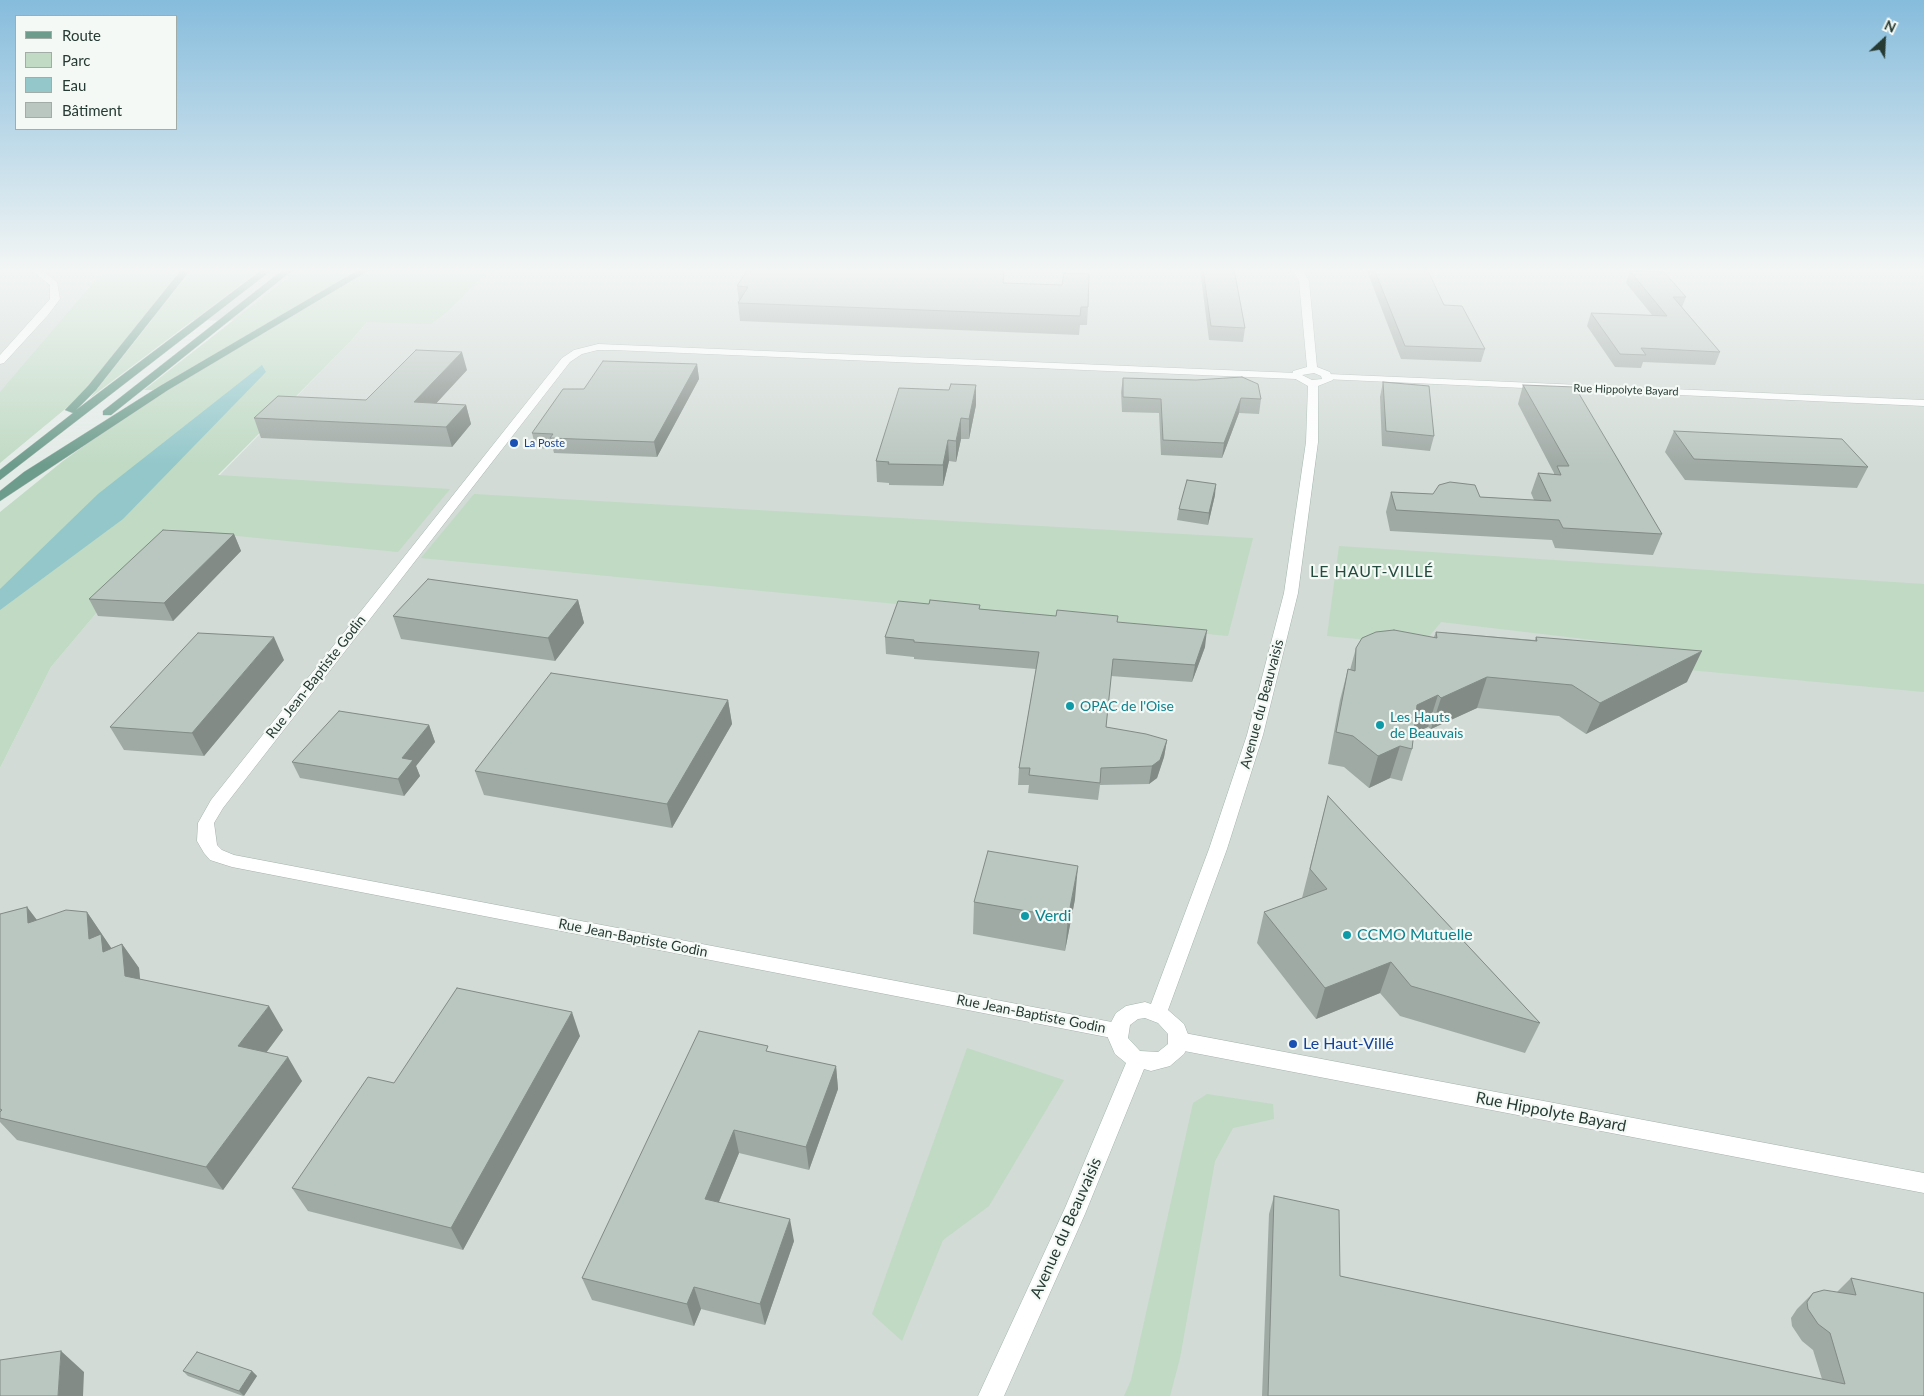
<!DOCTYPE html>
<meta charset="utf-8">
<style>
body{margin:0}
#map{position:relative;width:1924px;height:1396px;overflow:hidden;background:#e4ece8;font-family:Lato,sans-serif}
canvas{display:block}
.legend{position:absolute;left:15px;top:15px;width:162px;height:115px;box-sizing:border-box;background:#f4f9f6;border:1px solid #a2ada8;margin:0;padding:6px 9px;list-style:none;font-size:15px;color:#263b33}
.legend li{display:flex;align-items:center;gap:10px;height:25px}
.legend b{width:25px;border:1px solid #a2ada8}
.north{position:absolute;left:1859px;top:15px;width:50px;height:50px;-webkit-text-stroke:4px #f4f9f6;paint-order:stroke;rotate:25deg;font-size:14px;font-weight:700;line-height:20px;text-align:center;color:#263b33}
.north::after{content:'';display:block;margin:auto;width:18px;height:22px;background:#263b33;clip-path:polygon(50% 0,100% 100%,50% 72%,0 100%)}
</style>
<div id="map">
<canvas width="1924" height="1396"></canvas>
<ul class="legend">
<li><b style="height:6px;background:#6e9c8c"></b>Route</li>
<li><b style="height:14px;background:#c0dac4"></b>Parc</li>
<li><b style="height:14px;background:#93c7ca"></b>Eau</li>
<li><b style="height:14px;background:#bac6c0"></b>Bâtiment</li>
</ul>
<div class="north">N</div>
</div>
<script>
const ctx = document.querySelector('canvas').getContext('2d');
ctx.lineJoin = 'round';
function fillPath(path, color) {
  ctx.fillStyle = color;
  ctx.fill(path, 'evenodd');
}
function toPath(rows) {
  const path = new Path2D();
  for (const r of rows) {
    path.moveTo(r[0], r[1]);
    for (let i = 2; i < r.length; i += 2) path.lineTo(r[i], r[i + 1]);
  }
  return path;
}
function strokePath(path, color, width, dash) {
  ctx.strokeStyle = color;
  ctx.lineWidth = width;
  ctx.lineCap = dash ? 'butt' : 'round';
  ctx.setLineDash(dash || []);
  ctx.stroke(path);
}
function write(font, color, halo, rows, align = 'center') {
  ctx.font = font + ' Lato,sans-serif';
  ctx.lineWidth = 4.5;
  ctx.setLineDash([]);
  ctx.textBaseline = 'middle';
  ctx.strokeStyle = halo;
  ctx.fillStyle = color;
  for (const [text, x, y, turn = 0] of rows) {
    ctx.save();
    ctx.translate(x, y);
    ctx.rotate((+turn || 0) * Math.PI / 180);
    ctx.textAlign = isNaN(turn) ? turn : align;
    if (halo) ctx.strokeText(text, 0, 0);
    ctx.fillText(text, 0, 0);
    ctx.restore();
  }
}
const built = toPath([
 [0,269,1924,269,1924,1396,0,1396,0,768,51,667,167,529,350,342,367,322,75,319,0,393]
]);
const green = toPath([
 [105,269,181,269,98,375,70,405,0,463,0,392],
 [192,269,261,269,90,398],
 [299,269,361,269,153,390,144,390],
 [372,269,490,269,447,312,431,324,367,322,350,342,218,475,450,489,398,552,167,529,51,667,0,768,0,512,63,461,153,396],
 [474,494,1253,538,1228,636,421,558],
 [1339,546,1924,584,1924,692,1668,668,1635,645,1441,622,1422,645,1327,636],
 [967,1048,1064,1080,989,1206,943,1240,902,1341,872,1314],
 [1207,1094,1273,1104,1274,1119,1233,1128,1215,1161,1180,1358,1170,1396,1124,1396,1131,1380,1193,1103]
]);
const water = toPath([
 [262,365,266,372,123,519,0,610,0,589,98,494]
]);
const street = toPath([
 [30,269,40,269,57,282,60,299,48,315,4,363,0,364,0,355,50,299,50,285,30,269],
 [598,344,1296,373,1301,376,1296,379,613,350,598,350,582,354,570,362,223,808,214,823,217,845,222,850,234,855,1117,1023,1124,1025,1127,1031,1124,1037,1117,1039,232,867,210,860,204,853,197,841,198,823,211,800,562,358,574,350,598,344],
 [1328,374,1924,400,1924,406,1324,379,1324,375,1328,374],
 [1179,1032,1924,1173,1924,1193,1179,1050,1172,1047,1169,1041,1172,1035,1179,1032]
]);
const secondary = toPath([
 [1293,269,1302,269,1309,281,1317,367,1330,372,1333,380,1318,386,1318,442,1298,593,1263,735,1227,849,1168,1010,1184,1024,1189,1037,1187,1048,1184,1054,1170,1066,1151,1071,1144,1069,1085,1214,1004,1396,978,1396,1065,1208,1126,1063,1115,1054,1108,1038,1108,1028,1116,1013,1126,1006,1145,1002,1151,1004,1209,849,1247,735,1284,593,1306,442,1308,386,1292,377,1293,371,1307,367,1299,281,1293,269],
 [1314,373,1321,376,1322,379,1312,380,1302,375,1314,373],
 [1145,1018,1158,1023,1168,1034,1168,1044,1158,1052,1140,1051,1128,1038,1130,1025,1138,1019,1145,1018]
]);
const primary = toPath([
 [182,269,191,269,96,390,76,410,263,269,273,269,0,480,0,470,73,413,65,410,88,386,182,269],
 [284,269,294,269,111,415,103,415,103,411,284,269],
 [360,269,371,269,168,390,0,501,0,491,24,472,160,386,360,269]
]);
const wall = toPath([
 [1200,269,1234,269,1245,328,1243,342,1209,340],
 [1367,269,1427,269,1444,305,1485,349,1481,362,1401,359,1367,271],
 [1630,271,1686,297,1682,307,1720,352,1715,365,1643,362,1641,368,1615,367,1587,326,1591,313,1652,315,1626,283],
 [1004,283,1088,307,1087,325,1080,325,1079,335,740,321,738,303,739,301,737,286],
 [697,364,699,379,657,457,554,453,553,449,536,448,532,433,584,389],
 [467,370,436,403,466,405,471,424,452,447,261,438,254,418,366,400],
 [1123,378,1261,399,1259,414,1239,413,1222,458,1161,455,1159,413,1122,412,1121,392],
 [1383,382,1434,436,1430,451,1382,446,1380,397],
 [1523,385,1662,534,1653,555,1555,548,1552,540,1390,531,1386,512,1391,492,1534,500,1531,493,1538,473,1554,474,1554,473,1518,404],
 [976,405,969,439,961,439,956,462,949,461,943,486,889,485,889,483,877,482,876,461],
 [1674,431,1868,467,1857,488,1685,480,1665,452],
 [1215,495,1208,525,1177,520,1179,509],
 [234,534,241,551,173,621,98,616,89,599],
 [578,600,584,623,555,661,401,639,393,616],
 [980,609,1117,622,1205,647,1192,682,1111,676,1106,727,1167,740,1164,757,1157,778,1149,784,1100,785,1098,800,1028,793,1029,785,1018,785,1019,768,1036,669,914,659,914,657,886,654,885,637],
 [1436,632,1535,640,1536,637,1687,682,1586,734,1559,716,1477,708,1431,729,1428,727,1414,733,1412,749,1402,781,1390,778,1369,788,1344,767,1328,764,1340,700,1348,669,1350,670,1356,648,1434,637],
 [284,660,204,756,124,750,110,727],
 [728,700,732,724,672,828,484,795,475,771],
 [429,725,435,742,416,766,420,776,404,796,300,778,292,762],
 [1328,796,1540,1023,1525,1053,1400,1016,1380,993,1316,1019,1257,943,1264,912,1302,898],
 [1075,899,1065,951,973,934,974,902],
 [27,907,37,920,87,912,111,948,122,944,139,968,140,979,283,1030,266,1053,302,1081,223,1190,17,1140,0,1122,0,914],
 [580,1036,463,1250,308,1211,292,1188,394,1083],
 [769,1052,836,1066,838,1089,809,1170,739,1153,719,1202,794,1241,765,1325,701,1309,694,1326,592,1300,582,1278],
 [1274,1196,1340,1276,1822,1379,1813,1350,1802,1341,1792,1326,1791,1318,1797,1309,1813,1293,1837,1292,1851,1278,1924,1396,1262,1396,1269,1214],
 [183,1371,252,1371,257,1376,243,1396,188,1376]
]);
const shadedWall = toPath([
 [462,352,467,370,420,421,414,402],
 [697,364,699,379,657,457,654,442],
 [976,385,976,405,969,439,969,419],
 [1241,398,1239,413,1222,458,1224,443],
 [466,405,471,424,452,447,446,427],
 [961,418,961,439,956,462,956,441],
 [948,440,949,461,943,486,943,465],
 [1216,484,1215,495,1208,525,1209,513],
 [234,534,241,551,173,621,164,603],
 [578,600,584,623,555,661,548,638],
 [1207,630,1205,647,1192,682,1195,665],
 [274,637,284,660,204,756,192,733],
 [1702,651,1687,682,1586,734,1600,703],
 [1487,677,1477,708,1431,729,1441,698],
 [1438,695,1428,727,1407,736,1417,705],
 [728,700,732,724,672,828,667,804],
 [429,725,435,742,416,766,420,776,404,796,398,779,402,758],
 [1167,740,1164,757,1157,778,1149,784,1152,766],
 [1400,746,1390,778,1369,788,1378,756],
 [1078,866,1075,899,1065,951,1068,918],
 [27,907,45,931,28,923],
 [87,912,118,958,119,976,89,939],
 [122,944,139,968,142,1000,125,976],
 [1391,962,1380,993,1316,1019,1325,988],
 [269,1006,283,1030,253,1070,238,1046],
 [572,1012,580,1036,463,1250,451,1228],
 [288,1057,302,1081,223,1190,206,1167],
 [836,1066,838,1089,809,1170,806,1147],
 [734,1130,739,1153,711,1221,705,1199],
 [790,1219,794,1241,765,1325,760,1304],
 [694,1287,701,1309,694,1326,687,1304],
 [61,1351,84,1372,83,1396,58,1396],
 [252,1371,257,1376,244,1396,239,1391]
]);
const building = toPath([
 [748,269,967,269,1004,271,1003,283,1062,285,1064,273,1089,274,1088,307,1081,307,1080,316,738,303,748,287,737,286,748,269],
 [1203,269,1234,269,1245,328,1211,326,1203,269],
 [1374,269,1427,269,1444,305,1462,306,1485,349,1405,346,1374,269],
 [1630,271,1664,272,1686,297,1673,297,1720,352,1641,348,1646,355,1620,354,1591,313,1667,316,1630,271],
 [416,350,462,352,414,402,466,405,446,427,254,418,278,396,366,400,416,350],
 [603,361,697,364,654,442,550,438,553,434,532,433,563,389,584,389,603,361],
 [1242,377,1258,384,1261,399,1241,398,1224,443,1163,440,1161,399,1123,397,1123,378,1196,380,1242,377],
 [1383,382,1429,386,1434,436,1386,431,1383,382],
 [951,384,976,385,969,419,961,418,956,441,948,440,943,465,888,464,889,462,876,461,899,388,949,390,951,384],
 [1523,385,1575,387,1662,534,1563,528,1559,520,1396,510,1391,492,1433,494,1439,485,1450,482,1475,485,1480,497,1551,501,1538,473,1561,475,1557,466,1569,466,1523,385],
 [1674,431,1842,439,1868,467,1694,459,1674,431],
 [1187,480,1216,484,1209,513,1179,509,1187,480],
 [163,530,234,534,164,603,89,599,163,530],
 [428,579,578,600,548,638,393,616,428,579],
 [930,600,980,605,979,609,1056,616,1057,610,1118,616,1117,622,1207,630,1195,665,1113,659,1106,727,1146,734,1167,740,1160,760,1152,766,1101,768,1100,783,1029,775,1030,768,1019,768,1039,652,914,642,914,640,885,637,898,601,929,604,930,600],
 [1394,630,1437,638,1436,632,1537,641,1536,637,1702,651,1600,703,1572,685,1487,677,1441,698,1438,695,1417,705,1412,749,1400,746,1378,756,1353,736,1336,732,1348,669,1355,671,1356,648,1362,638,1376,632,1394,630],
 [198,633,274,637,192,733,110,727,198,633],
 [551,673,728,700,667,804,475,771,551,673],
 [339,711,429,725,402,758,413,760,398,779,292,762,339,711],
 [1328,796,1540,1023,1411,986,1391,962,1325,988,1264,912,1327,889,1310,869,1328,796],
 [988,851,1078,866,1068,918,974,902,988,851],
 [27,907,28,923,66,910,87,912,89,939,101,934,103,952,122,944,125,976,269,1006,238,1046,288,1057,206,1167,0,1118,0,1112,2,1110,0,1109,0,914,27,907],
 [457,988,572,1012,451,1228,292,1188,368,1077,394,1083,457,988],
 [699,1031,768,1046,766,1051,836,1066,806,1147,734,1130,705,1199,790,1219,760,1304,694,1287,687,1304,582,1278,699,1031],
 [1274,1196,1339,1210,1340,1276,1845,1384,1830,1333,1818,1324,1808,1309,1807,1302,1813,1293,1824,1290,1856,1295,1851,1278,1924,1293,1924,1396,1268,1396,1274,1196],
 [61,1351,58,1396,0,1396,0,1360,61,1351],
 [197,1352,252,1371,239,1391,183,1371,197,1352]
]);
const markers = [
 [514,443,5,"#1a4fb4"],
 [1070,706,5,"#0f9aa8"],
 [1380,725,5,"#0f9aa8"],
 [1025,916,5,"#0f9aa8"],
 [1347,935,5,"#0f9aa8"],
 [1293,1044,5,"#1a4fb4"]
];
const farStreetnames = [
 ["Rue Hippolyte Bayard",1626,390,2]
];
const farTransitnames = [
 ["La Poste",524,443]
];
const streetNames = [
 ["Rue Jean-Baptiste Godin",316,677,-52],
 ["Avenue du Beauvaisis",1262,704,-75],
 ["Rue Jean-Baptiste Godin",633,938,11],
 ["Rue Jean-Baptiste Godin",1031,1014,11]
];
const cultureNames = [
 ["OPAC de l'Oise",1080,706],
 ["Les Hauts",1390,717],
 ["de Beauvais",1390,733]
];
const quarterNames = [
 ["LE HAUT-VILLÉ",1372,572]
];
const nearCulturenames = [
 ["Verdi",1035,916],
 ["CCMO Mutuelle",1357,935]
];
const nearTransitnames = [
 ["Le Haut-Villé",1303,1044]
];
const nearStreetnames = [
 ["Rue Hippolyte Bayard",1551,1112,11],
 ["Avenue du Beauvaisis",1066,1228,-66]
];
fillPath(built, '#d2dbd6');
fillPath(green, '#c0dac4');
fillPath(water, '#93c7ca');
strokePath(street, '#a7b3ae', 1);
strokePath(secondary, '#a4b6ae', 1);
strokePath(primary, '#c2c8c6', 1);
fillPath(street, '#fff');
fillPath(secondary, '#fff');
fillPath(primary, '#6e9c8c');
fillPath(wall, '#a0aaa5');
fillPath(shadedWall, '#828b86');
fillPath(building, '#bac6c0');
strokePath(building, '#828b86', 1);
const sky = ctx.createLinearGradient(0, 0, 0, 465);
sky.addColorStop(0, '#86bcdc');
sky.addColorStop(0.58, '#f3f6f5');
sky.addColorStop(1, '#f3f6f500');
ctx.fillStyle = sky;
ctx.fillRect(0, 0, 1924, 465);
for (const [x, y, r, color] of markers) {
  const dot = new Path2D();
  dot.arc(x, y, r, 0, 2 * Math.PI);
  ctx.fillStyle = color;
  ctx.fill(dot);
  strokePath(dot, '#f4f9f6', 2);
}
write('11px', '#263b33', '#f4f9f6', farStreetnames);
write('11px', '#164399', '#f4f9f6', farTransitnames, 'left');
write('14px', '#263b33', '#f4f9f6', streetNames);
write('14px', '#0d838f', '#f4f9f6', cultureNames, 'left');
ctx.letterSpacing = '1px';
write('16px', '#244b3e', '#f4f9f6', quarterNames);
ctx.letterSpacing = '0px';
write('16px', '#0d838f', '#f4f9f6', nearCulturenames, 'left');
write('16px', '#164399', '#f4f9f6', nearTransitnames, 'left');
write('16px', '#263b33', '#f4f9f6', nearStreetnames);
</script>
